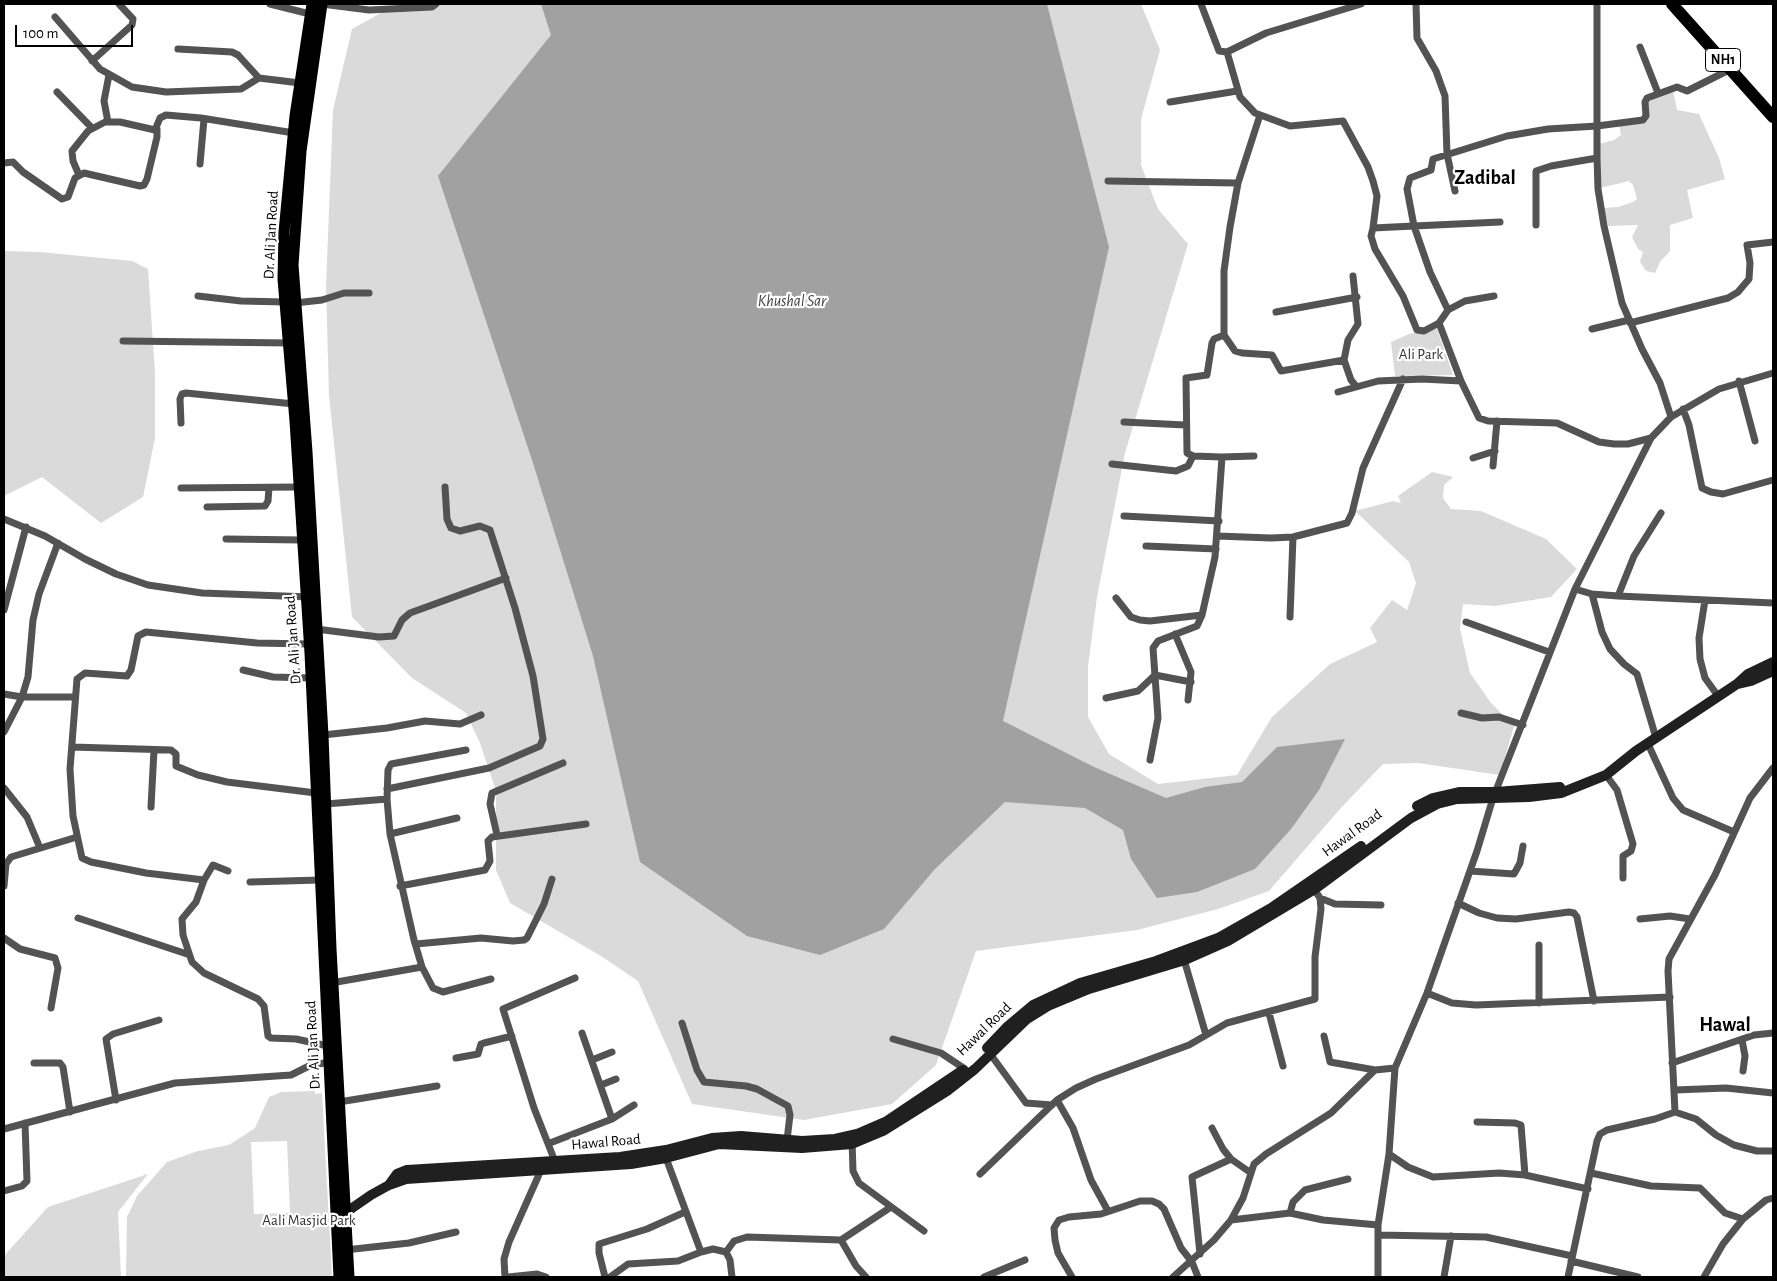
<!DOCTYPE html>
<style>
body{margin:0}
#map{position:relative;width:1777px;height:1281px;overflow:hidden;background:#fff;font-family:"Alegreya Sans",sans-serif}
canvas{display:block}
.frame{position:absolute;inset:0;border:5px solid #000;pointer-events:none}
.scale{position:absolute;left:15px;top:25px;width:118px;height:22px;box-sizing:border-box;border:2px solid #000;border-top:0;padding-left:6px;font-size:15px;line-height:18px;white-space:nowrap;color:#000;-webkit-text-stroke:4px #fff;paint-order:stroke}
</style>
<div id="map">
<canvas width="1777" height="1281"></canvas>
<div class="frame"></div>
<div class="scale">100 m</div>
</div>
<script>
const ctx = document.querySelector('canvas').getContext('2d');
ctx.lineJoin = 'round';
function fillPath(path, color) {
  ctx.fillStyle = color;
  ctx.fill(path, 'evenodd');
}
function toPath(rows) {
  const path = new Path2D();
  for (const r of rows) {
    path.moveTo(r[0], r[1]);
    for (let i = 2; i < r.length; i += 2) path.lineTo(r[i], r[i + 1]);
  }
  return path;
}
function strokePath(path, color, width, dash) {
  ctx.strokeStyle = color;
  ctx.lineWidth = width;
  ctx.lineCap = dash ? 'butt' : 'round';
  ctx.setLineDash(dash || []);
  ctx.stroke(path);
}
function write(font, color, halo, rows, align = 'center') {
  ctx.font = font + ' "Alegreya Sans",sans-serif';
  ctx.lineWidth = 4.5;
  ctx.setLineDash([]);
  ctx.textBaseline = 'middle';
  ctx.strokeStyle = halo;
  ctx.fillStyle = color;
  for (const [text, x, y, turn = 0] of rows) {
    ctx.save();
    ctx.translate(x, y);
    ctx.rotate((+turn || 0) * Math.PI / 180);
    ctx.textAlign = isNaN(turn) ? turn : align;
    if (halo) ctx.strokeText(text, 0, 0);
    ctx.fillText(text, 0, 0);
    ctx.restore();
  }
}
const green = toPath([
 [397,4,1141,4,1160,50,1141,119,1141,165,1158,209,1188,244,1125,453,1097,597,1088,666,1088,717,1109,754,1158,784,1237,775,1272,717,1330,664,1377,642,1370,628,1392,600,1407,610,1416,583,1409,562,1355,511,1393,501,1401,503,1398,496,1432,472,1453,477,1444,485,1443,498,1451,509,1481,511,1546,539,1577,569,1551,597,1495,606,1463,604,1460,629,1470,673,1491,703,1514,726,1500,775,1418,763,1383,764,1339,810,1269,891,1218,909,1137,930,976,951,936,1065,892,1104,804,1120,692,1104,638,981,601,956,510,903,496,870,496,791,480,743,466,713,412,678,352,617,329,395,326,286,333,110,352,29],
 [1673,91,1677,110,1699,114,1719,158,1725,179,1687,190,1693,218,1670,225,1670,251,1660,262,1655,273,1646,271,1640,262,1643,252,1638,249,1632,237,1638,225,1608,226,1604,208,1618,207,1633,202,1637,199,1633,185,1629,181,1600,188,1599,144,1614,140,1621,135,1619,125,1642,122,1648,100],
 [4,251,40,252,132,261,148,269,155,373,155,438,143,497,101,523,42,477,4,496],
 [1437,329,1453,375,1395,376,1391,342,1409,334],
 [315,1091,315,1094,322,1093,332,1277,126,1277,127,1217,137,1196,167,1162,198,1151,229,1145,255,1128,269,1097,281,1092],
 [287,1141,290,1213,254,1214,251,1142],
 [148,1174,118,1212,121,1277,4,1277,4,1256,48,1207]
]);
const water = toPath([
 [541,4,1047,4,1109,247,1003,721,1094,767,1166,798,1205,787,1242,782,1277,747,1345,739,1319,790,1291,829,1255,869,1197,892,1157,898,1131,859,1123,830,1085,808,1005,802,935,869,884,929,820,955,747,936,640,862,593,656,533,463,438,176,551,35]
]);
const street = toPath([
 [270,4,310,14],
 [322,4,369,10,432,7,436,4],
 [1201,4,1219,51,1227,52,1266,33,1361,4],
 [1416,4,1417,38,1436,71,1445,96,1447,154,1455,191],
 [1597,4,1597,158,1598,189,1604,226,1622,303,1642,349,1660,383,1671,417],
 [55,17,100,69,132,87,166,92,241,89,259,78],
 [1640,47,1658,93],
 [178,49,232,52,238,55,259,78,300,83],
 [1227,52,1240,97,1255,113,1290,126,1343,121,1368,167,1373,181,1377,196,1373,228],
 [92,61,132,25,133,19,119,4],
 [57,92,92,128],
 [1170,102,1237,91],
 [1260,115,1238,183,1230,227,1224,271,1224,335,1235,351,1242,353,1272,355,1281,371,1344,360],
 [108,122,104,101,109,75],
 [4,163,13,162,23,172,62,199,68,197,75,178,84,173,140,186,144,185,147,179,157,137,157,129],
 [200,164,204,119],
 [79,175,73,161,72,151,88,131,105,122,120,122,155,130,160,118,166,115,201,118,294,133],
 [1108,181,1238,183],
 [1536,225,1536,171,1551,166,1597,158],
 [1353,276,1358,324,1348,340,1344,360,1351,380,1356,386],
 [198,296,241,301,285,302],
 [1494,296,1465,301,1448,310,1439,323,1424,331,1417,330,1403,296,1375,249,1371,236,1373,228,1414,226,1407,189,1410,178,1431,170,1433,159,1507,136,1548,129,1597,126,1643,120,1646,116,1645,102,1647,98,1677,87,1687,91,1731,69],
 [295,303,322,300,344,293,369,293],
 [1448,310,1430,272,1414,226,1500,222],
 [1276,312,1357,297],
 [1439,323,1461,381,1479,418,1488,421,1557,423,1599,442,1614,444,1628,444,1651,438],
 [1630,323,1728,298,1738,292,1749,279,1750,263,1747,245,1773,242],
 [1592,329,1629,320],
 [1224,335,1214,339,1212,343,1207,375,1186,378,1187,453,1193,456,1222,457,1254,456],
 [123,341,291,343],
 [1739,381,1755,441],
 [1338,392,1378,381,1422,379,1461,381],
 [1683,409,1689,425,1702,488,1711,492,1723,494,1773,480],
 [1124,422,1185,425],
 [181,423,180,399,182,394,186,393,294,404],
 [1473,458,1495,451],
 [1112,464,1176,471,1188,466,1193,456],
 [1493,466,1497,421],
 [181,488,299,487],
 [207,507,265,506,268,501,269,488],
 [1124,516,1219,521],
 [4,519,45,536,85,559,116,574,148,585,202,593,310,597],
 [1217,536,1271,538,1293,537,1347,523,1352,513,1363,468,1403,379],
 [226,539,302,540],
 [1146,546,1216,549],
 [1575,589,1592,594,1618,596,1773,603],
 [1592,594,1602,632,1610,649,1624,664,1637,674,1656,738],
 [1618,596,1634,556,1661,513],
 [1116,598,1131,617,1140,620,1150,621,1202,615],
 [1705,600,1699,638,1700,659,1705,678,1718,696],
 [4,610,26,527],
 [1290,617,1293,537],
 [1466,622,1549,652],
 [316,629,379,637,394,636,402,620,410,613,506,578],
 [1175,634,1191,672,1188,700],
 [243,670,273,677,311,678],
 [4,694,22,697,75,697],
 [1106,698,1138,691,1155,675,1191,682],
 [1461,713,1482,718,1499,717,1523,725],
 [4,732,22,697,28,677,33,620,39,594,58,543],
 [323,735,387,728,425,721,460,724,481,715],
 [1648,744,1673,798,1683,810,1734,832],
 [72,747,171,750,176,754,176,766,198,775,227,782,316,793],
 [466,750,391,764,388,770,387,799,390,834,414,940,422,967,433,988,443,992,491,979],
 [1150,760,1158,718,1153,648,1158,641,1197,626,1202,615,1215,557,1222,457],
 [1606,775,1617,790,1633,844,1631,851,1623,856,1623,878],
 [4,788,27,817,40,848],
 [387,789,489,768,540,746,543,739,533,676,515,608,490,530,480,526,460,531,451,528,447,519,445,487],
 [326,804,387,799],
 [151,807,154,750],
 [390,834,457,818],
 [497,835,490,804,492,793,563,763],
 [228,871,213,865,204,880,146,873,91,862,82,858,73,816,70,769,77,679,85,673,127,676,131,670,138,636,146,632,257,643,309,644],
 [1470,871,1514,874,1520,863,1523,846],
 [204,880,196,902,182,919,183,935,192,962,204,973,258,999,264,1006,268,1036,271,1038,296,1039,328,1046],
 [250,882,320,880],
 [4,886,6,864,11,857,77,837],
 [400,886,485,870,490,861,488,841,492,837,586,824],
 [1320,898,1335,904,1381,905],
 [1458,903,1479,913,1497,918,1516,919,1569,912,1574,913,1577,917,1594,1001],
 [78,918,187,954],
 [1640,919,1670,916,1690,919],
 [4,938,20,949,55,958,58,968,51,1008],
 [416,944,481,938,513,941,524,940,527,938,544,904,552,879],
 [1183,956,1206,1035],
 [331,983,422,967],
 [1427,993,1452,1003,1476,1005,1670,997],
 [1539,1003,1539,945],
 [1269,1013,1283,1066],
 [682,1023,697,1070,704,1082,746,1086,757,1089,788,1106,790,1115,787,1140],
 [582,1033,612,1119],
 [1324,1036,1330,1062,1375,1070],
 [893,1039,941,1053,965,1069],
 [1742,1040,1745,1056,1743,1071],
 [991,1055,1026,1103,1052,1105],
 [456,1058,478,1054,481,1044,484,1043,512,1036],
 [592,1060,612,1052],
 [34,1063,60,1063,63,1067,70,1112],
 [1672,1063,1754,1035,1773,1033],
 [601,1085,616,1079],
 [1675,1090,1726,1088,1773,1093],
 [116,1100,106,1039,113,1034,159,1020],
 [1057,1100,1073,1128,1091,1180,1108,1211],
 [339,1102,437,1086],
 [1675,1112,1696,1119,1716,1135,1734,1145,1757,1151,1773,1151],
 [1477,1122,1515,1123,1521,1125,1525,1175],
 [1212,1128,1223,1149,1231,1159,1251,1173],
 [4,1129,175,1083,291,1075,309,1066,329,1062],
 [852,1140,853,1171,859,1183,924,1231],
 [550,1143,612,1119,634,1105],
 [1389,1154,1408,1167,1433,1177,1499,1173,1525,1175,1588,1189],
 [666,1158,701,1252,713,1249,726,1252,730,1260,732,1277],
 [556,1164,534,1108,503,1009,575,978],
 [1591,1173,1651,1186,1700,1188,1725,1213,1743,1219],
 [980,1174,1057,1100,1076,1088,1096,1079,1189,1045,1227,1023,1315,999,1315,957,1321,909,1320,898,1312,886],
 [4,1191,22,1186,27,1181,25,1123],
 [1290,1213,1293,1202,1305,1190,1348,1179],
 [1231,1220,1290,1213,1323,1220,1378,1225],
 [1378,1235,1486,1237,1572,1256],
 [345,1250,409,1243,456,1232],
 [726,1252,734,1241,747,1237,841,1240],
 [1200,1254,1192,1177,1231,1159],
 [1571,1261,1638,1277],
 [505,1277,504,1259,509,1242,541,1170],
 [508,1277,537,1274,546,1277],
 [605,1277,599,1253,599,1244,647,1229,685,1212],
 [610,1277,628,1264,678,1261,701,1252],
 [866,1277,856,1266,841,1240,891,1207],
 [984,1277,1025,1260],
 [1072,1277,1058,1253,1055,1240,1054,1228,1059,1220,1069,1217,1101,1214,1140,1201,1152,1201,1159,1204,1164,1209,1181,1248,1192,1262,1198,1277],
 [1173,1277,1214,1240,1231,1220,1243,1198,1254,1164,1266,1154,1331,1113,1375,1070,1395,1068],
 [1378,1277,1378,1225,1389,1154,1395,1068,1427,993,1477,851,1493,798,1575,589,1651,438,1671,417,1719,389,1773,373],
 [1444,1277,1451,1236],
 [1568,1277,1597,1141,1600,1134,1607,1130,1655,1119,1675,1112,1668,971,1669,959,1715,875,1750,798,1773,768],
 [1704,1277,1723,1244,1743,1219,1766,1200,1773,1198]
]);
const secondary = toPath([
 [1738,684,1751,681,1773,671],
 [1417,806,1433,798,1459,792,1496,792,1560,787],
 [987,1048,1008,1026,1033,1005,1080,983,1156,961,1218,938,1271,908,1361,846],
 [389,1185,397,1174,407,1170,620,1157,666,1150,712,1138,741,1136,802,1141,835,1139,857,1134,887,1121,963,1070],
 [342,1215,371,1195,389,1185,406,1179,631,1164,666,1158,719,1144,802,1148,852,1144,883,1131,947,1091,975,1069,1027,1019,1048,1006,1089,989,1185,960,1228,941,1315,889,1411,818,1437,804,1457,799,1529,797,1561,793,1606,775,1636,751,1737,684,1748,674,1773,662]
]);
const primary = toPath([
 [312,4,295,116,284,232,283,279,295,421,310,653,339,1277],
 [322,4,301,151,293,265,307,452,323,735,331,949,349,1277]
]);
const highway = toPath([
 [1672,4,1773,117]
]);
const shields = [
 [1723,60,35]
];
const shieldNames = [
 ["NH1",1723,60]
];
const streetNames = [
 ["Dr. Ali Jan Road",271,235,-87],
 ["Dr. Ali Jan Road",293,640,-94],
 ["Hawal Road",1352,833,-36],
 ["Hawal Road",984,1029,-44],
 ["Dr. Ali Jan Road",313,1045,-93],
 ["Hawal Road",606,1142,-5]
];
const parkNames = [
 ["Ali Park",1421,354],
 ["Aali Masjid Park",309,1220]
];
const waterNames = [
 ["Khushal Sar",792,301]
];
const districtNames = [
 ["Zadibal",1485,178],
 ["Hawal",1725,1025]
];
fillPath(green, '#dadada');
fillPath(water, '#a1a1a1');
strokePath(street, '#535353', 7);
strokePath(secondary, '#202020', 10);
strokePath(primary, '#000', 11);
strokePath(highway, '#000', 12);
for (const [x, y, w] of shields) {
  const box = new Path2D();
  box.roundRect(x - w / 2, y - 11.5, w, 23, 4);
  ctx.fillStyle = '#fff';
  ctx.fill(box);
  strokePath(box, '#000', 1);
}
write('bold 14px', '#000', null, shieldNames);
write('15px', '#000', '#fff', streetNames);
write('15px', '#313131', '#fff', parkNames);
write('italic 16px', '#424242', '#fff', waterNames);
write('bold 20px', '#000', '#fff', districtNames);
</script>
